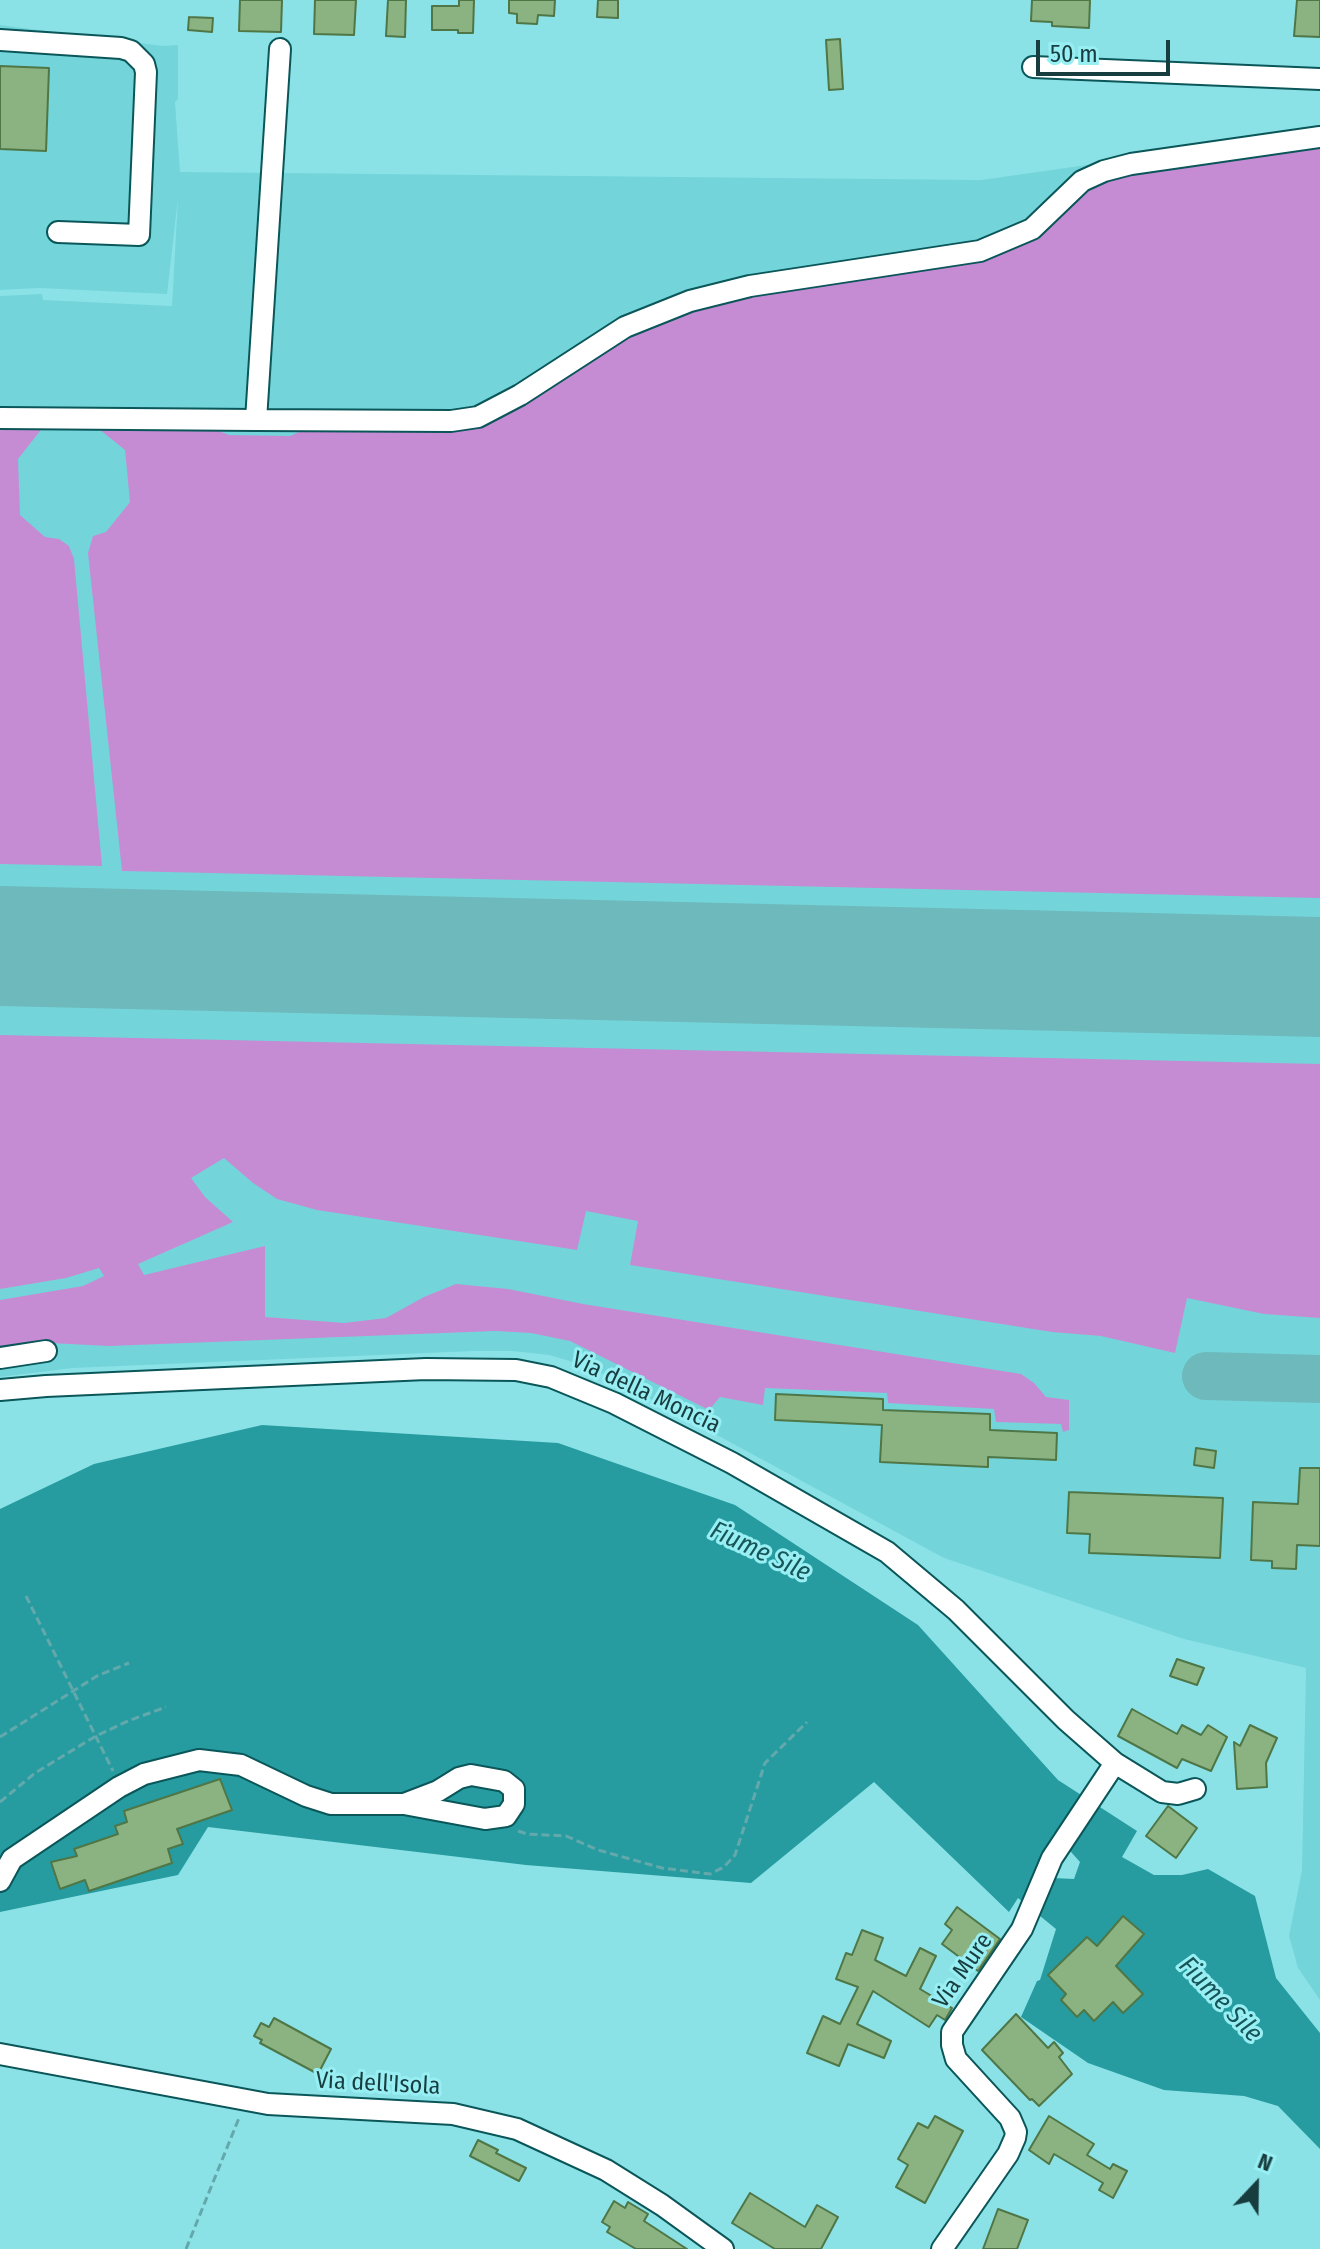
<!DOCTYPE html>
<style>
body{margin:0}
#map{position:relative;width:1320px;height:2249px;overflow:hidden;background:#8be2e6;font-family:"Fira Sans Condensed",sans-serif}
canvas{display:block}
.north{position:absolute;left:1216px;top:2145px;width:80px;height:80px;-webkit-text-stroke:6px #98eff3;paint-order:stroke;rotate:22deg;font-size:22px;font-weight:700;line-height:32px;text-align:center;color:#183d3f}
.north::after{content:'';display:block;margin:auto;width:28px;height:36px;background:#183d3f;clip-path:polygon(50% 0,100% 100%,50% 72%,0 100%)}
.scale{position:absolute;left:1036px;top:40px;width:134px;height:36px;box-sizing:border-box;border:4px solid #183d3f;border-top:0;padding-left:10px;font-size:24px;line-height:28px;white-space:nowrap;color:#183d3f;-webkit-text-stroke:6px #98eff3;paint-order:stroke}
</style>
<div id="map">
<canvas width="1320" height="2249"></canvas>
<div class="north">N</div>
<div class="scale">50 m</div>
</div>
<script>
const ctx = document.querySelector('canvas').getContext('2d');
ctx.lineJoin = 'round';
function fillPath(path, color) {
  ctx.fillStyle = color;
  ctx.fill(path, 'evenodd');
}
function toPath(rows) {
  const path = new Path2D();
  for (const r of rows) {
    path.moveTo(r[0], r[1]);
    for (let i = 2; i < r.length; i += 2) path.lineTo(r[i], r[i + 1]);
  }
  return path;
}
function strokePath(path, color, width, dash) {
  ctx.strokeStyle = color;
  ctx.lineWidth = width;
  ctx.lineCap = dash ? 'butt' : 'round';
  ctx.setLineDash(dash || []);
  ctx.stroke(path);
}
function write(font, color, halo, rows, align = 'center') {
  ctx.font = font + ' "Fira Sans Condensed",sans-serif';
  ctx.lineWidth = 6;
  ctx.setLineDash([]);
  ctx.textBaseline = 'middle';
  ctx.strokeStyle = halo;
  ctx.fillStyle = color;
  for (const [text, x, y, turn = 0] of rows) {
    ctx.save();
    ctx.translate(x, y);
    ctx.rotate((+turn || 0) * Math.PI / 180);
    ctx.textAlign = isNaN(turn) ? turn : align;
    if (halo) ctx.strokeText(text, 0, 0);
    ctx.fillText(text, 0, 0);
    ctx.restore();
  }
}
const built = toPath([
 [0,25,163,46,178,45,178,99,175,102,180,172,981,180,1320,132,1320,2000,1298,1968,1289,1936,1302,1870,1306,1668,1184,1639,944,1558,632,1389,587,1366,549,1355,512,1351,474,1351,73,1368,0,1377,0,296,42,294,43,300,172,306,178,198,167,294,39,288,0,290]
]);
const green = toPath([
 [1320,140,1320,898,122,871,88,553,93,536,106,532,130,502,125,450,94,425,206,426,229,435,290,436,311,427,457,432,510,413,617,339,717,301,994,257,1043,228,1088,191,1124,172],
 [0,426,44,426,18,459,20,515,45,537,59,539,69,546,74,559,102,866,0,864],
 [0,1035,1320,1064,1320,1318,1264,1314,1187,1298,1175,1353,1101,1336,1052,1332,630,1265,638,1221,586,1211,577,1250,317,1210,277,1199,253,1183,224,1158,191,1178,205,1197,233,1222,138,1264,144,1275,265,1246,265,1317,344,1323,386,1318,424,1297,456,1284,508,1289,583,1304,1021,1374,1034,1383,1046,1397,1069,1400,1069,1430,1063,1432,1061,1424,996,1422,994,1409,888,1403,887,1393,765,1388,763,1405,720,1397,709,1410,570,1341,531,1333,495,1331,109,1346,50,1343,0,1351,0,1300,83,1286,104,1276,99,1268,66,1278,0,1289]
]);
const water = toPath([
 [262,1425,558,1443,735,1505,918,1625,1058,1780,1137,1831,1122,1857,1154,1875,1182,1875,1208,1869,1255,1896,1276,1978,1320,2033,1320,2149,1278,2106,1244,2096,1164,2090,1088,2063,1021,2017,1037,1981,1040,1980,1056,1929,1018,1898,1009,1912,874,1782,751,1883,526,1865,208,1827,178,1875,0,1912,0,1509,94,1464],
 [1054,1833,1080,1862,1074,1879,1053,1878,1039,1860]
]);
const taxiway = toPath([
 [1206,1376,1320,1379]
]);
const runway = toPath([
 [0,946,1320,977]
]);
const building = toPath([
 [240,0,282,0,281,32,239,31,240,0],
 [315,0,356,0,354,35,314,34,315,0],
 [388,0,406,0,405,37,386,36,388,0],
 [459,0,474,0,473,33,458,33,458,30,432,30,432,6,459,6,459,0],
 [509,0,555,0,554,16,538,15,537,24,517,23,517,14,509,13,509,0],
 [598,0,618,0,618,18,597,17,598,0],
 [1032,0,1090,0,1089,28,1052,26,1052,22,1031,21,1032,0],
 [1297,0,1320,0,1320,37,1294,36,1297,0],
 [189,17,213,18,212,32,188,30,189,17],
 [840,39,843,89,829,90,826,40,840,39],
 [0,66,49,68,46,151,0,149,0,66],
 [776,1394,883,1399,883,1410,990,1414,990,1430,1057,1433,1056,1460,988,1457,988,1467,880,1462,882,1425,775,1420,776,1394],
 [1196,1448,1216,1451,1214,1468,1194,1465,1196,1448],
 [1300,1468,1320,1468,1320,1546,1297,1545,1296,1569,1272,1568,1272,1561,1251,1560,1253,1502,1298,1504,1300,1468],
 [1069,1492,1223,1498,1220,1558,1089,1553,1090,1534,1067,1533,1069,1492],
 [1177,1659,1204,1668,1197,1685,1170,1676,1177,1659],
 [1132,1709,1177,1734,1182,1725,1201,1735,1208,1725,1227,1737,1211,1771,1182,1759,1177,1768,1118,1736,1132,1709],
 [1250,1725,1277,1738,1266,1763,1267,1787,1237,1789,1234,1742,1240,1746,1250,1725],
 [220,1779,232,1810,177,1829,183,1844,168,1849,172,1863,89,1891,85,1880,60,1889,51,1862,77,1856,74,1849,118,1834,115,1826,127,1822,124,1811,220,1779],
 [1168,1806,1197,1828,1176,1858,1146,1836,1168,1806],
 [957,1907,1000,1939,978,1971,942,1944,952,1930,945,1924,957,1907],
 [1123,1916,1144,1934,1116,1966,1143,1994,1123,2013,1113,2002,1094,2021,1084,2010,1077,2017,1061,2000,1066,1994,1048,1975,1087,1937,1097,1946,1123,1916],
 [862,1930,883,1938,875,1960,906,1976,920,1948,936,1956,920,1989,952,2008,945,2020,937,2015,929,2027,873,1991,857,2024,891,2041,884,2058,848,2044,839,2066,807,2053,823,2016,840,2024,858,1987,836,1979,846,1953,852,1955,862,1930],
 [1016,2014,1048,2048,1054,2042,1063,2053,1059,2057,1072,2074,1039,2106,1032,2099,1030,2100,982,2050,1016,2014],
 [274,2018,331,2049,318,2074,260,2043,262,2040,254,2036,261,2023,269,2027,274,2018],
 [935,2116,963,2131,925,2203,896,2187,908,2165,898,2159,918,2123,928,2128,935,2116],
 [1049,2116,1094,2144,1087,2155,1110,2169,1113,2164,1127,2171,1113,2198,1099,2190,1103,2183,1054,2154,1049,2164,1029,2150,1049,2116],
 [478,2140,498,2150,496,2153,526,2168,519,2181,470,2156,478,2140],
 [750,2193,805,2227,817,2205,838,2217,821,2249,775,2249,732,2223,750,2193],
 [614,2201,625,2208,628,2202,648,2214,644,2221,687,2249,636,2249,607,2232,610,2227,602,2222,614,2201],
 [998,2209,1028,2220,1017,2249,983,2249,998,2209]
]);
const path = toPath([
 [26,1596,113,1771],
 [0,1737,97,1676,129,1663],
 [0,1802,35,1773,96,1736,128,1721,166,1707],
 [518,1831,527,1834,566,1836,598,1850,662,1868,710,1874,724,1867,735,1855,765,1763,807,1722],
 [186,2249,239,2118]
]);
const minor = toPath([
 [0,40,121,48,131,51,144,64,146,72,139,235,58,232],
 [1033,67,1320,79],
 [0,418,256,420,280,49],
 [256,420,451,421,478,417,520,395,625,327,690,301,750,286,980,251,1032,229,1082,181,1104,171,1131,164,1320,137],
 [0,1358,46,1351],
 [0,1390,46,1386,426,1369,516,1370,551,1377,614,1403,732,1463,887,1552,956,1610,1066,1720,1115,1763,1162,1792,1178,1794,1195,1789],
 [0,1881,12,1859,119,1787,144,1774,199,1760,241,1765,306,1796,331,1804,404,1804,485,1819,506,1816,514,1804,514,1789,504,1781,471,1775,459,1778,438,1791,404,1804],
 [0,2054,268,2104,453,2114,517,2129,606,2170,662,2205,723,2249],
 [942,2249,1008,2154,1015,2138,1016,2132,1010,2118,956,2059,952,2045,952,2032,1022,1929,1052,1858,1115,1763]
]);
const streetNames = [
 ["Via della Moncia",646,1393,25],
 ["Via Mure",963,1971,-55],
 ["Via dell'Isola",378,2084,3]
];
const waterNames = [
 ["Fiume Sile",760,1552,25],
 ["Fiume Sile",1220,2000,46]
];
fillPath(built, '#73d5da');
fillPath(green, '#c58cd3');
fillPath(water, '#269ca1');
strokePath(taxiway, '#6eb9bc', 48);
strokePath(runway, '#6eb9bc', 120);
fillPath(building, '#8bb381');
strokePath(building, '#4f7646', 2);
strokePath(minor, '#0a5659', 24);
strokePath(path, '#63a9ac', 3, [8, 4]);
strokePath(minor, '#fff', 20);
write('24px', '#183d3f', '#98eff3', streetNames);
write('italic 26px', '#165558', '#98eff3', waterNames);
</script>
